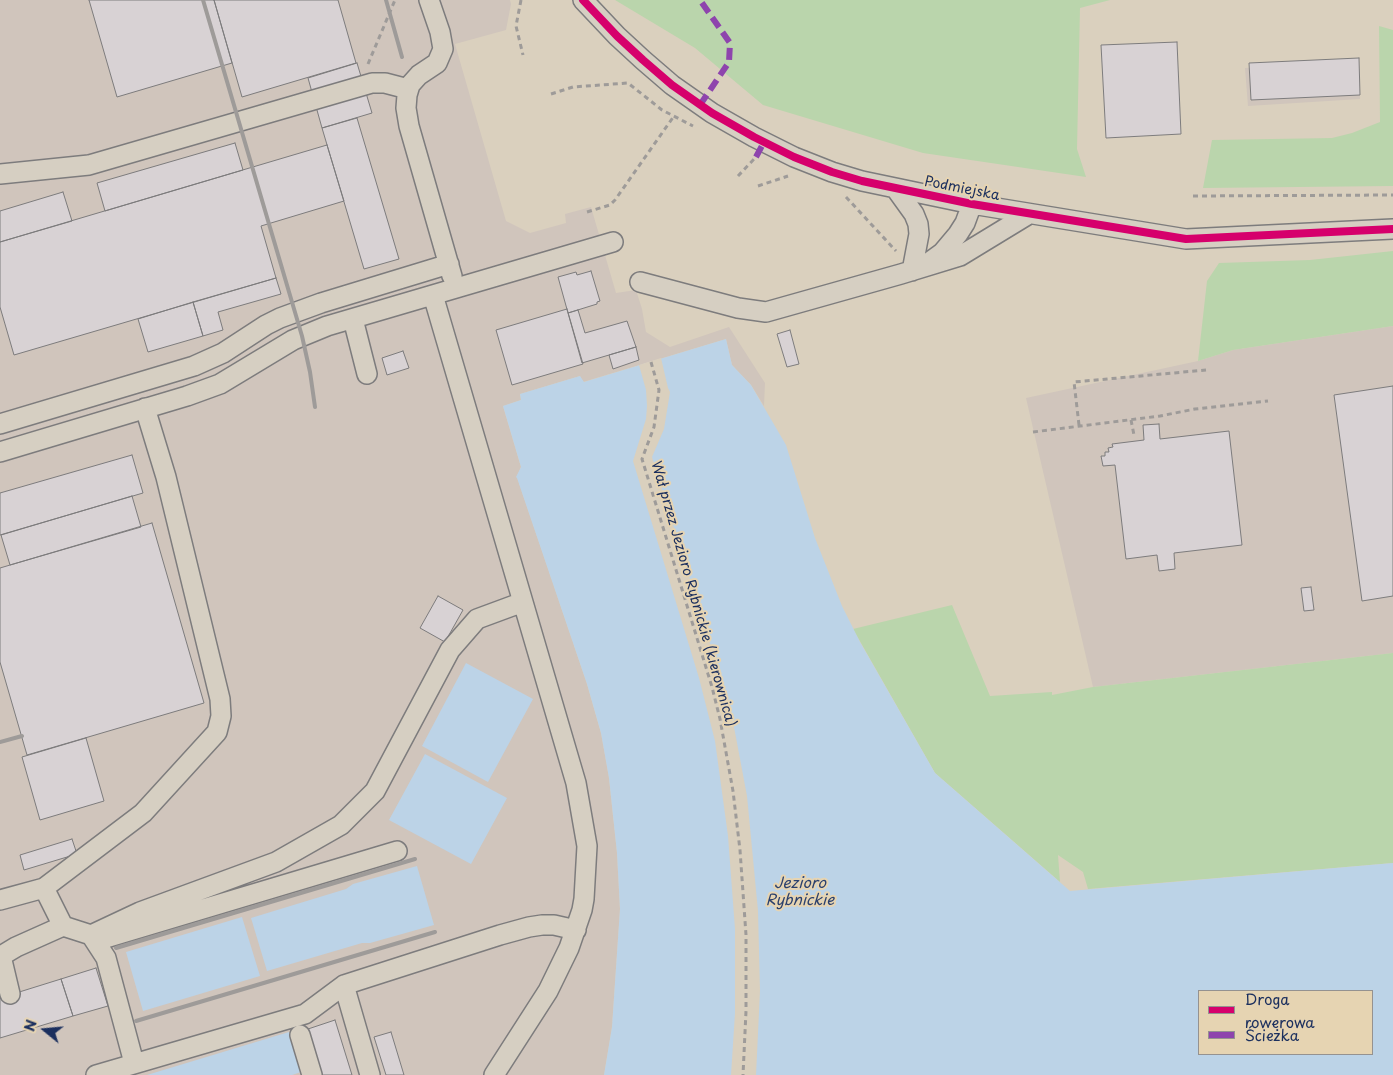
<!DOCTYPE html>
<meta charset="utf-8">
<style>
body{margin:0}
#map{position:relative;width:1393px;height:1075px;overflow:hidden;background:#dad0be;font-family:"Playpen Sans",sans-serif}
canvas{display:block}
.legend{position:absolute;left:1198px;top:990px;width:175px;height:65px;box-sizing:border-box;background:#e6d4b2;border:1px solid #959290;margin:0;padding:6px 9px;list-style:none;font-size:15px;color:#1b2f5e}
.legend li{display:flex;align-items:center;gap:10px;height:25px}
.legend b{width:25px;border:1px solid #959290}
.north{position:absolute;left:20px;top:1005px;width:50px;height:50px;-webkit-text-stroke:4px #e6d4b2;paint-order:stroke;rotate:287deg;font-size:14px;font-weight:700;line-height:20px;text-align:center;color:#1b2f5e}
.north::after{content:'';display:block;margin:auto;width:18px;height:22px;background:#1b2f5e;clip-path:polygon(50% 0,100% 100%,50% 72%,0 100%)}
</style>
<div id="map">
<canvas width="1393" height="1075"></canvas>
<ul class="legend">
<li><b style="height:6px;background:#d6006c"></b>Droga rowerowa</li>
<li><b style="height:6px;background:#8e44ad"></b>Ścieżka</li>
</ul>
<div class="north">N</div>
</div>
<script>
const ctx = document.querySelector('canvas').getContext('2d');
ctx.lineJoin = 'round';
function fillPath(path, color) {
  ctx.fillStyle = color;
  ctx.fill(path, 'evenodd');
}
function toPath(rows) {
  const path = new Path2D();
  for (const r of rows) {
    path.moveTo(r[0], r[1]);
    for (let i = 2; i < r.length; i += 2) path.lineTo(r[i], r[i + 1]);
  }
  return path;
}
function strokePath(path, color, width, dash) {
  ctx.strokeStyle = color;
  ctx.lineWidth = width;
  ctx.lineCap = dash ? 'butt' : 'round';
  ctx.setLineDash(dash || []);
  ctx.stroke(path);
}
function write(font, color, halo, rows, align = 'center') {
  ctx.font = font + ' "Playpen Sans",sans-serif';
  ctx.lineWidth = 4;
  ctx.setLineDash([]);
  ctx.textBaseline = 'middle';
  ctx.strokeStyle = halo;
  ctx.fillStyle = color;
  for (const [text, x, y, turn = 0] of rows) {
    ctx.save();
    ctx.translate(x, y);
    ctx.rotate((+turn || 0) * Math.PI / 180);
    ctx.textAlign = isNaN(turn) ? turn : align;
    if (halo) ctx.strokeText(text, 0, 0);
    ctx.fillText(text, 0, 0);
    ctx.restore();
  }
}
const built = toPath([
 [0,0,510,0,511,4,506,30,455,44,506,221,530,233,566,223,565,214,591,207,616,293,636,290,642,309,646,332,670,347,729,327,765,383,764,406,751,385,732,365,726,339,583,382,580,376,520,394,521,400,503,406,521,467,517,477,587,684,601,733,609,778,617,853,620,909,612,1027,604,1075,0,1075],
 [1358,61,1360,99,1248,106,1245,68],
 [1393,326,1393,653,1093,687,1026,398,1198,361,1233,350]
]);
const green = toPath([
 [615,0,1110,0,1080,8,1077,149,1086,177,923,153,763,105,695,48],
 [1379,26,1393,30,1393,186,1203,188,1212,140,1332,138,1352,133,1380,122],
 [1393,251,1393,326,1233,350,1198,361,1207,281,1219,263,1310,260],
 [952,605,990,696,1052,692,1052,695,1093,687,1393,653,1393,863,1088,889,1083,872,1058,855,1060,882,935,773,853,629]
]);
const water = toPath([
 [726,339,732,365,751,385,786,445,815,538,842,606,860,642,935,773,1070,891,1393,863,1393,1075,604,1075,612,1027,620,909,617,853,609,778,601,733,587,684,517,478,516,477,521,467,503,406,521,400,520,394,580,376,584,382],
 [1199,991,1372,991,1372,1054,1199,1054],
 [466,663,533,699,488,782,422,746],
 [425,754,507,798,471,864,389,820],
 [417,866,434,925,370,943,362,943,267,971,251,918,346,889,353,884],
 [242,917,260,976,143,1011,126,952],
 [289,1032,301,1072,292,1075,147,1075]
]);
const pier = toPath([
 [661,358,668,388,670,392,664,429,652,457,727,698,734,727,747,796,758,911,760,991,756,1075,731,1075,735,1013,735,929,728,836,715,741,699,678,633,461,646,419,647,406,646,390,639,365]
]);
const building = toPath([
 [89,0,214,0,232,63,117,97,89,0],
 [214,0,338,0,356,63,242,97,214,0],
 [1177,42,1181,134,1106,138,1101,45,1177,42],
 [1359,58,1360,95,1251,100,1249,63,1359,58],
 [357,63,372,113,322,128,308,78,357,63],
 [357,118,399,259,364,269,322,128,357,118],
 [235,143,243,170,105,211,97,183,235,143],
 [327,145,344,201,261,226,276,278,14,355,0,307,0,242,327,145],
 [63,192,72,221,0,242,0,211,63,192],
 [591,271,600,301,597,302,597,304,568,313,558,277,576,272,577,275,591,271],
 [276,278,281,294,218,312,223,330,203,336,193,302,276,278],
 [193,302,203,336,148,352,138,319,193,302],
 [567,309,583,364,512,385,496,330,567,309],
 [578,310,585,333,627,321,636,347,582,363,568,313,578,310],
 [790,330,799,364,787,367,777,334,790,330],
 [636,347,639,360,613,369,609,355,636,347],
 [403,351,409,368,387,375,382,358,403,351],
 [1393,386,1393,596,1362,601,1334,395,1393,386],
 [1159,424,1160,439,1229,431,1242,545,1174,553,1175,569,1159,571,1157,555,1126,559,1115,465,1103,466,1101,456,1105,456,1105,452,1109,452,1108,448,1113,447,1112,444,1144,440,1143,425,1159,424],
 [132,455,143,493,0,535,0,493,132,455],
 [132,496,141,527,10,565,1,535,132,496],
 [152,523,204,703,27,755,0,662,0,568,152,523],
 [1311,587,1314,610,1304,611,1301,588,1311,587],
 [438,596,463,610,445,642,420,628,438,596],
 [86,738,104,801,40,820,22,757,86,738],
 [72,839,77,854,24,870,20,855,72,839],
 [96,968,108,1006,73,1016,61,979,96,968],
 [61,979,73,1016,0,1038,0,998,61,979],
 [335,1020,352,1075,322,1075,308,1029,335,1020],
 [391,1032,404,1075,386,1075,374,1037,391,1032]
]);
const path = toPath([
 [521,0,516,26,523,55],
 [368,64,395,0],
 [551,94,573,87,628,83,662,110,693,126],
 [738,176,755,158],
 [758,186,788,176],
 [1193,196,1393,195],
 [846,197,896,251],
 [587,212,610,205,615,200,674,116],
 [651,362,659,390,654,427,642,459,712,687,720,719,733,791,740,850,746,935,746,1011,743,1075],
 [1131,420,1134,435],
 [1079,425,1074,382,1206,370],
 [1033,432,1160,416,1195,409,1268,401]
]);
const minor = toPath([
 [429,0,440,32,443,49,437,63,419,75,410,85,407,95,406,108,409,126,452,276],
 [583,0,617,36,643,60,672,85,712,113,754,137,794,157,832,172,862,181,972,204,1186,239,1393,229],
 [0,174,89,165,372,83,385,83,408,89],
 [896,189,914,214,918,224,919,234,912,271],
 [931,261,942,253,958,234,965,223,972,204],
 [640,282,738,308,766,312,901,274,960,256,1029,214],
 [433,295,576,783,587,846,584,899,582,910,569,948,548,991,494,1075],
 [353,319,367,374],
 [0,424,194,366,223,353,266,325,280,318,321,303,449,264],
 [0,452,187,396,220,384,293,340,327,326,613,242],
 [44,888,63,926,91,935,106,958,134,1063],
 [0,900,44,888,143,813,217,732,221,716,220,699,166,477,145,408],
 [91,935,140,912,276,862,341,825,375,791,450,650,477,619,523,602],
 [106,938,397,851],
 [344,985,370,1075],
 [10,994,1,956,16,947,63,926],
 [300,1035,312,1075],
 [96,1075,305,1014,344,985,500,935,529,927,542,925,554,925,576,930]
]);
const rail = toPath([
 [203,0,302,336,310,372,315,407],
 [386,0,402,57],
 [0,742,22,736],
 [116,948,415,859],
 [136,1021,435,932]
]);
const quiet = toPath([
 [700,105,729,62,730,43,700,0],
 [756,157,764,142]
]);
const cycleway = toPath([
 [583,0,617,36,643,60,672,85,712,113,754,137,794,157,832,172,862,181,972,204,1186,239,1393,229]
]);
const streetNames = [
 ["Podmiejska",962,189,11],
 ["Wał przez Jezioro Rybnickie (kierownica)",693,594,74]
];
const waterNames = [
 ["Jezioro",800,884],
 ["Rybnickie",800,901]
];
fillPath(built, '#d0c5bc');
fillPath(green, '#bad5ac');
fillPath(water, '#bcd3e7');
fillPath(pier, '#dad0be');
fillPath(building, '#d8d2d4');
strokePath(building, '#7d7c7d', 1);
strokePath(minor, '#7d7c7d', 22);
strokePath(path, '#9e9b99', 3, [5, 4]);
strokePath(minor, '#d6cfc2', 19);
strokePath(rail, '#9e9b99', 4);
strokePath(quiet, '#8e44ad', 6, [12, 6]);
strokePath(cycleway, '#d6006c', 8);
write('14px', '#1b2f5e', '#e6d4b2', streetNames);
write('italic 15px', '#2a406d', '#e6d4b2', waterNames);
</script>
